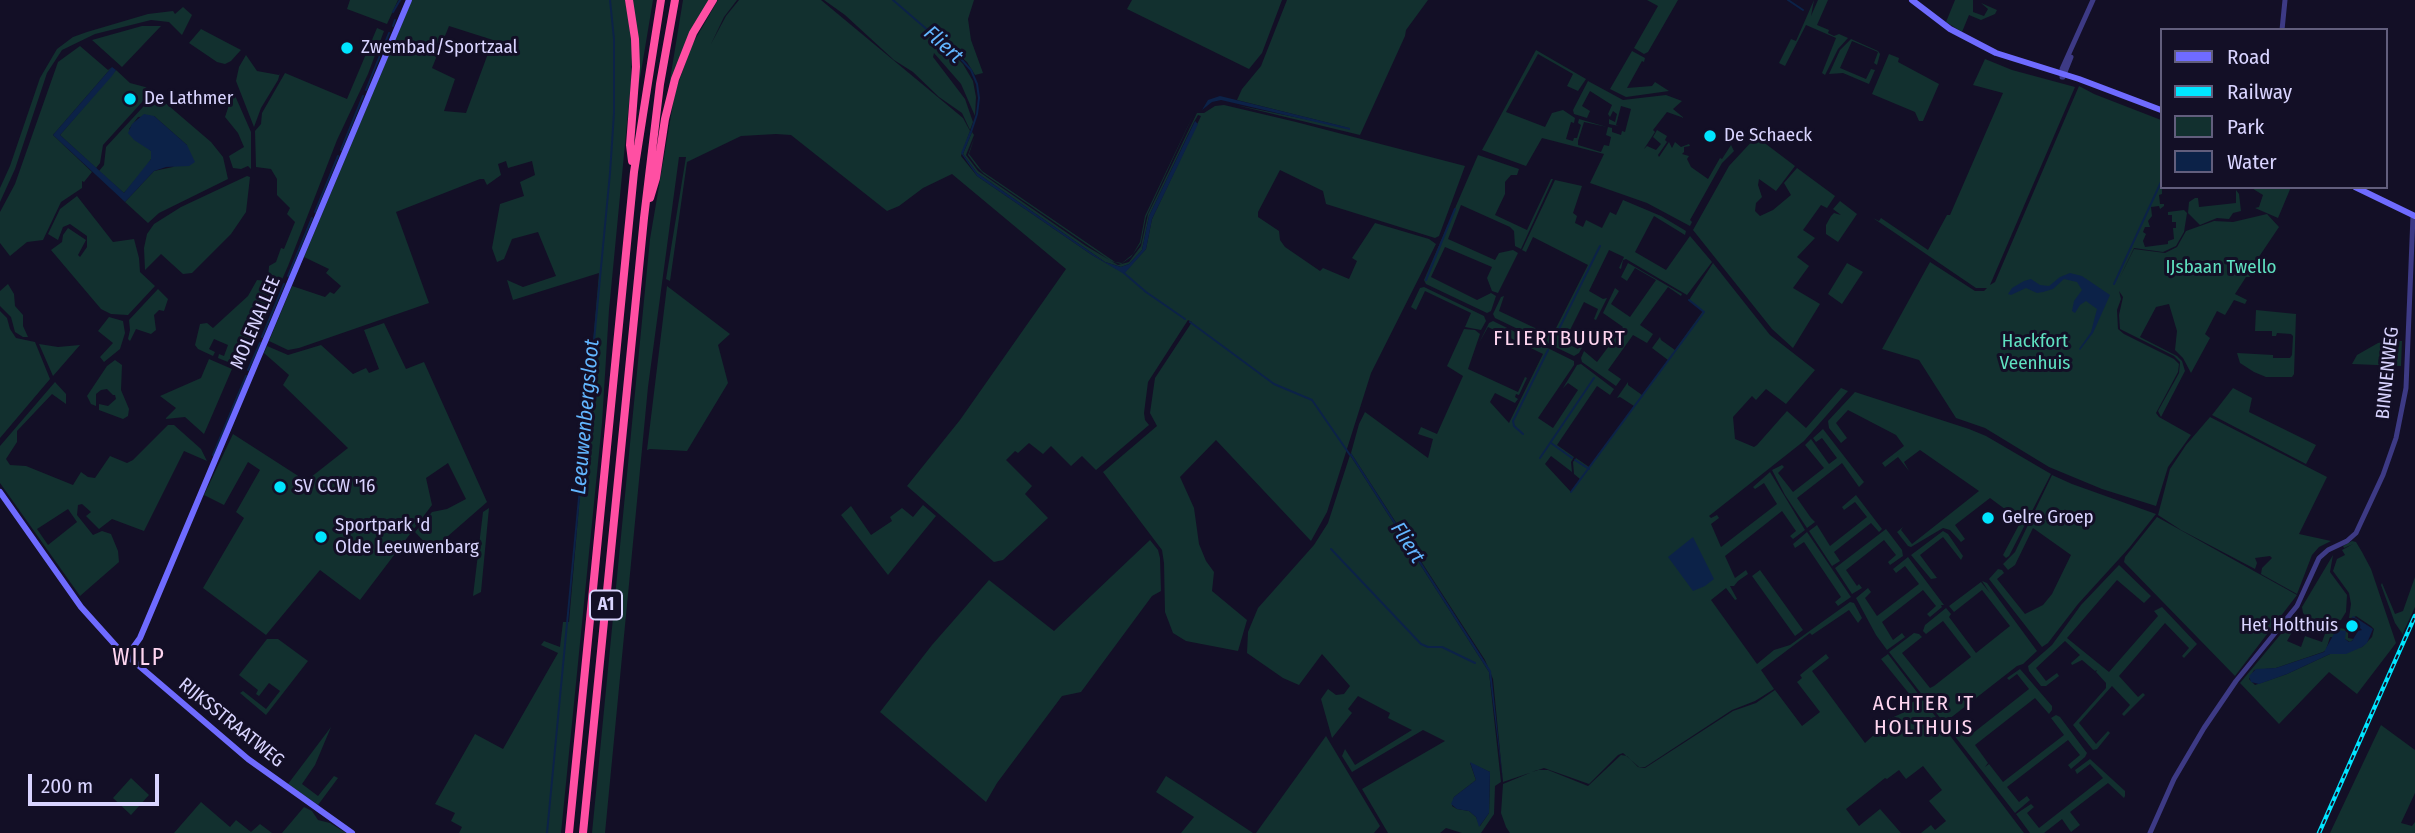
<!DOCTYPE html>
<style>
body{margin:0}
#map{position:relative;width:2415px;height:833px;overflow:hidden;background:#130f26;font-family:"Fira Sans Condensed",sans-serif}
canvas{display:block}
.legend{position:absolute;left:2160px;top:28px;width:228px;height:161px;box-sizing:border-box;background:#130f26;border:2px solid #625e7d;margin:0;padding:9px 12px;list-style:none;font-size:21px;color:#d9d4ff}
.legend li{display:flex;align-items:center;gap:14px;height:35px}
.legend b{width:35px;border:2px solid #625e7d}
.scale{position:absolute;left:28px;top:774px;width:131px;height:32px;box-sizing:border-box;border:4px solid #d9d4ff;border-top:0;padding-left:9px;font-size:21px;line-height:24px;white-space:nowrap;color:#d9d4ff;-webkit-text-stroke:5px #130f26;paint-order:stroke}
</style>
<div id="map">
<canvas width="2415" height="833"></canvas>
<ul class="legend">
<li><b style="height:9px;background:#6f6bff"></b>Road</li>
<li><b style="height:9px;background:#00e5ff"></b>Railway</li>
<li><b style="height:19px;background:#12302f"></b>Park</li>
<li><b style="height:19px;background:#0c2248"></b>Water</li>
</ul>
<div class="scale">200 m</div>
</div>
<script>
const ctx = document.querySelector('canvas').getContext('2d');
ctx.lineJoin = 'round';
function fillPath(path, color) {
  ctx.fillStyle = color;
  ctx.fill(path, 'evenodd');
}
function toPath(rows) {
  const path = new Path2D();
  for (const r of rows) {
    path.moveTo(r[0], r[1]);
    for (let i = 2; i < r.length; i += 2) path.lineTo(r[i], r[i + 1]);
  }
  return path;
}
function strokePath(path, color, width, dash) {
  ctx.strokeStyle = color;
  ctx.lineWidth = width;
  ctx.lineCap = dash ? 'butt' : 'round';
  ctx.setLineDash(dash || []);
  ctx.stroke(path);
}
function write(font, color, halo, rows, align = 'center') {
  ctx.font = font + ' "Fira Sans Condensed",sans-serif';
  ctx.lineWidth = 6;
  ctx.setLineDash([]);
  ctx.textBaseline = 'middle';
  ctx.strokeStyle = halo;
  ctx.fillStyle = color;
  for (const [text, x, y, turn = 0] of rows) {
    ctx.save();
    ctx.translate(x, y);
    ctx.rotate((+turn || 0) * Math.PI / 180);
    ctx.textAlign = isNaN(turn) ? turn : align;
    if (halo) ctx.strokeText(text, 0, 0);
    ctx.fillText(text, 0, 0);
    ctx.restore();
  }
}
const green = toPath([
 [350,0,398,0,387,24,347,9],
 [412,0,625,0,629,20,632,50,631,82,609,310,602,423,561,833,459,833,462,827,451,821,455,813,435,804,475,734,503,749,558,653,541,645,544,641,560,647,563,622,569,622,599,273,513,300,507,280,523,287,556,276,538,232,512,239,504,259,497,262,492,248,500,204,524,196,520,182,535,175,532,161,508,168,506,161,498,164,501,175,487,185,484,179,480,179,396,212,429,303,299,348,288,350,269,341,292,286,325,297,330,292,334,294,341,286,326,273,329,269,304,257],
 [449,26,493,40,466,113,444,111,455,79,432,68],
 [630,0,653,0,637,96],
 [683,0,711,0,692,32,661,135],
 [718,0,737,0,724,17,711,44,726,16,739,0,821,0,963,118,970,131,961,156,977,176,1092,255,1124,273,1146,249,1152,219,1201,116,1198,115,1194,122,1149,216,1142,250,1129,264,1121,267,1105,262,977,173,963,154,972,132,974,135,966,155,978,171,1086,246,1118,265,1129,262,1141,246,1148,214,1197,113,1204,113,1215,106,1224,105,1296,122,1465,166,1439,236,1435,238,1326,204,1323,191,1280,170,1258,212,1258,217,1279,231,1280,240,1285,247,1320,271,1323,268,1349,279,1357,261,1352,258,1375,223,1429,239,1436,244,1371,373,1327,512,1311,541,1216,440,1180,477,1194,508,1199,544,1206,561,1214,572,1212,591,1247,620,1238,651,1186,641,1173,633,1165,612,1164,563,1162,550,1103,472,1157,426,1150,413,1155,378,1192,322,1188,320,1148,382,1144,413,1145,420,1149,425,1096,470,1082,456,1071,466,1051,446,1043,454,1029,443,1018,453,1015,451,1006,460,1032,486,1025,494,1048,518,1003,560,994,562,907,486,960,420,1066,269,952,174,923,188,899,206,887,211,791,135,776,134,741,136,687,162,670,281,666,279,686,157,679,157,648,387,605,833,592,833,650,239,675,92,692,45],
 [824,0,974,0,968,19,971,40,983,73,975,75,967,62,952,49,949,50,963,64,973,81,976,97,975,116,961,84,934,53,933,57,965,99,973,122,970,130,962,113,939,97,913,72,894,60,845,15],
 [1132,0,1282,0,1262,53,1249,69,1127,9],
 [1287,0,1428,0,1406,30,1405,36,1360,135,1236,105,1349,128,1237,100,1242,89,1261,66],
 [1647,0,1678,0,1648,52,1644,54,1634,48,1658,6],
 [1814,0,1811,16,1818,0,1828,0,1817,25,1829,30,1828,33,1834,36,1839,34,1848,38,1838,49,1825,75,1822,73,1836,38,1806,25,1785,66,1779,63,1791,39,1796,41],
 [1955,0,1973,0,1973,12,1984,16,1988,9,1981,3,1997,10,1995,14,1981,20,1969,15,1962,32,1946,22],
 [183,7,192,15,182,35,169,22,151,20,95,34,62,50,47,73,15,169,0,202,0,188,10,166,40,78,57,49,73,37,87,32,148,14,173,11,175,14],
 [142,26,161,26,122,67,92,40],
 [377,28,384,31,368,74,337,140,288,266,243,368,218,358,219,354,224,356,228,345,214,339,209,349,215,352,213,356,198,349,195,345,200,324,207,323,213,328,248,296,257,280,268,281,269,266,276,262,281,248,284,249,295,222,287,214,290,208,277,195,277,179,271,169,256,167,255,131,261,124,262,113,285,73,347,99],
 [201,29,241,50,240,51,231,61,225,64,217,62,189,43],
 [1851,39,1878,51,1880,54,1877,65,1874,63,1878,52,1852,41,1840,68,1866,79,1871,69,1875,70,1869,84,1843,73,1829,74,1840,50],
 [80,46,108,70,112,67,53,135,92,172,84,182,82,181,82,188,61,202,43,240,27,242,10,256,0,243,0,212,15,184,58,62],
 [1536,50,1586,79,1578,91,1567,86,1573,74,1538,54,1506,112,1545,127,1552,113,1563,110,1575,118,1574,123,1571,122,1566,139,1573,141,1574,138,1577,138,1581,125,1578,123,1579,119,1607,127,1584,122,1578,141,1578,145,1601,152,1604,145,1609,146,1611,137,1606,135,1608,127,1612,128,1612,132,1621,135,1622,131,1625,132,1631,109,1621,106,1616,125,1619,126,1609,124,1609,119,1615,122,1617,114,1613,111,1610,117,1608,114,1612,105,1590,91,1582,106,1590,111,1587,118,1574,114,1573,110,1588,81,1623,100,1666,95,1682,101,1673,109,1684,118,1667,112,1653,130,1655,132,1644,149,1647,146,1656,150,1661,144,1653,137,1657,130,1667,136,1665,140,1667,142,1658,155,1659,157,1669,142,1672,148,1675,142,1681,147,1689,144,1690,146,1684,147,1684,152,1682,154,1689,156,1687,159,1691,167,1708,179,1720,158,1722,159,1731,145,1734,151,1722,163,1690,220,1692,222,1690,226,1647,203,1590,183,1604,154,1542,138,1526,166,1482,150],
 [1632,51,1645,58,1644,62,1642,61,1627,88,1652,86,1655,82,1669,91,1626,97,1610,89],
 [1889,54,1899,58,1898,62,1939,84,1923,121,1919,121,1915,112,1872,94],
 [246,55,257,71,279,75,280,73,278,80,261,108,254,127,236,81,239,67],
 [1985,59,2012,70,2075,87,1990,285,1995,282,2079,86,2094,94,2161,120,2162,194,2159,195,2160,204,2164,204,2164,206,2160,209,2159,206,2151,207,2152,216,2148,221,2150,227,2145,227,2143,232,2146,234,2143,241,2145,247,2168,244,2168,241,2174,239,2173,228,2176,228,2176,222,2172,222,2172,215,2168,215,2168,212,2184,210,2187,213,2184,232,2176,246,2163,252,2134,248,2119,279,2134,249,2165,253,2177,247,2186,231,2214,221,2233,222,2267,214,2279,227,2248,273,2250,277,2246,277,2235,294,2247,300,2245,304,2234,300,2225,315,2217,311,2205,334,2210,338,2191,373,2183,358,2175,350,2177,331,2169,304,2156,307,2140,337,2177,356,2182,361,2185,371,2161,417,2158,411,2179,373,2180,362,2174,356,2120,329,2119,315,2123,297,2119,291,2121,299,2117,310,2118,329,2124,334,2174,359,2179,364,2178,372,2156,413,2159,417,2191,435,2168,467,2156,506,2102,489,2049,467,1985,428,1956,418,1919,360,1882,349,1930,262,1975,291,1984,291,1987,288,1976,288,1873,218,1879,221,1881,218,1928,250,1947,215,1950,215,2003,93,1973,85],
 [116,70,130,83,145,87,152,91,103,145,100,163,96,168,60,135],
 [233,91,251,132,251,169,248,166,241,169,233,168,229,156,244,147,238,133,225,117,228,108,227,101],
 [155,94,211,142,223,157,228,179,159,213,148,223,125,202,154,171,173,167,187,145,154,116,138,117,129,129,151,151,151,159,147,166,124,193,99,171,104,165,106,147],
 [1195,111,1146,217,1141,243,1131,257,1121,264,1111,261,984,174,977,167,968,155,975,136,969,154,982,171,1115,262,1122,263,1133,254,1140,242,1145,216],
 [1755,138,1758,138,1795,166,1776,191,1759,179,1758,185,1762,197,1756,203,1755,211,1760,216,1773,210,1791,195,1784,183,1797,168,1835,196,1827,208,1821,205,1803,230,1815,238,1797,257,1809,266,1793,288,1820,304,1793,348,1772,329,1693,230,1729,166],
 [1478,155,1519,169,1517,175,1511,175,1505,182,1505,194,1495,215,1527,230,1551,179,1553,179,1521,249,1515,246,1514,231,1510,227,1461,205,1448,239,1495,260,1499,253,1513,250,1518,253,1498,293,1492,291,1487,278,1492,267,1445,247,1431,277,1477,300,1491,293,1496,296,1491,311,1487,313,1426,284,1424,280],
 [247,176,250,177,246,212,231,234,192,273,183,274,161,254,145,270,144,248,147,234,154,224,181,207],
 [1555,180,1582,186,1573,213,1577,216,1575,223,1583,227,1586,220,1602,228,1610,212,1616,215,1623,200,1661,216,1686,231,1685,235,1654,216,1635,252,1666,270,1690,236,1712,262,1687,295,1626,259,1623,260,1621,269,1619,268,1624,257,1609,250,1589,291,1603,299,1607,298,1596,320,1594,319,1598,309,1584,302,1564,342,1578,349,1582,343,1584,344,1579,353,1574,356,1495,318,1493,314,1501,297,1504,296,1499,311,1552,336,1588,265,1533,237,1526,252,1522,250],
 [2250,187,2291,187,2278,218,2255,208,2259,207,2263,195],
 [2236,190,2239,194,2241,211,2233,213,2229,219,2217,218,2200,225,2188,213,2189,202,2195,198,2198,198,2199,207,2236,203],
 [77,196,113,242,134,239,139,258,140,272,155,286,128,315,111,314,101,309,51,250,62,242,63,235,68,228,86,240,78,255,80,257,87,247,87,236,70,224,63,227,58,240,48,234,60,209],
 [1840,201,1857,214,1838,242,1826,234,1826,225,1831,216,1834,213,1841,215,1833,209],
 [1628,263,1682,294,1681,296,1668,287,1640,325,1653,334,1647,343,1633,335,1608,370,1621,379,1616,386,1582,362,1581,358,1584,351,1597,362,1623,327,1603,313,1615,288,1619,291,1611,304,1630,317,1656,280,1635,268,1627,281,1621,277],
 [1713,263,1770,335,1815,370,1786,404,1766,389,1756,400,1752,396,1733,417,1735,439,1754,447,1757,445,1787,411,1806,428,1841,388,1848,391,1804,441,1709,516,1711,518,1717,515,1719,518,1711,524,1721,547,1777,504,1764,483,1755,489,1753,487,1770,472,1805,530,1793,539,1790,536,1796,531,1782,511,1725,556,1735,578,1746,570,1748,574,1738,581,1734,586,1730,586,1737,599,1735,600,1726,588,1711,600,1757,664,1774,650,1790,645,1850,602,1854,603,1862,618,1858,623,1849,610,1812,635,1810,633,1761,670,1774,689,1755,701,1732,710,1645,767,1639,767,1623,753,1618,755,1589,784,1544,768,1503,782,1493,679,1485,660,1351,453,1359,424,1365,412,1428,458,1433,439,1418,434,1421,427,1437,434,1463,376,1447,366,1464,329,1475,330,1480,334,1468,369,1518,392,1525,377,1527,378,1519,395,1516,394,1515,397,1518,399,1515,403,1495,393,1490,402,1509,423,1543,354,1488,327,1479,343,1489,323,1493,321,1574,361,1574,365,1538,418,1553,428,1578,390,1568,383,1563,388,1577,365,1581,364,1614,389,1610,395,1597,386,1557,445,1574,457,1571,462,1572,472,1551,456,1545,464,1571,492,1580,479,1574,474,1573,462,1576,458,1589,467,1634,406,1620,397,1617,398,1628,382,1628,385,1642,395,1668,360,1652,348,1660,337,1661,340,1675,350,1703,311,1689,300],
 [1847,263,1863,272,1842,304,1828,294],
 [8,284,14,294,15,306,23,315,23,326,28,337,23,337,15,332,11,317,0,306,0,291],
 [667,286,730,334,718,345,728,383,687,451,650,449,647,450],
 [1424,287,1484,316,1486,321,1481,330,1465,327,1471,313,1425,291,1416,310,1411,307,1420,288],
 [158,289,168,299,164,311,159,310,154,315,156,330,151,334,136,329,130,341,128,339,130,330,129,320],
 [2256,310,2296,314,2294,374,2292,377,2266,377,2254,372,2240,363,2237,353,2273,355,2273,358,2290,358,2292,355,2293,336,2291,334,2277,333,2276,336,2272,336,2272,331,2255,331],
 [0,311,7,318,10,329,16,338,35,342,50,379,0,438],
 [109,317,123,321,125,333,120,349,104,362,100,357,113,343,98,331],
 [384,323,406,369,424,362,487,502,432,550,415,532,432,512,447,509,466,499,448,463,426,478,432,505,360,600,320,570,266,635,203,588,244,518,236,512,260,470,248,462,224,505,204,495,233,434,306,481,348,448,283,385,289,375,264,353,267,346,288,355,321,345,353,374,366,368,369,373,379,369,364,330],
 [2388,341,2402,341,2401,366,2352,364,2357,355,2378,343],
 [39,344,58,347,80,345,53,376],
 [209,359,232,369,204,434,185,417,165,419,176,408,160,396,201,378],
 [115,360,122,365,121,390,129,409,128,416,123,419,99,410,99,404,108,406,116,399,115,395,113,395,107,389,101,390,96,394,96,406,91,404,87,396,107,366],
 [55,382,66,394,66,404,52,394,17,431,17,442,6,459,10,465,26,466,73,485,81,472,88,477,95,478,110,456,127,463,133,460,168,425,174,425,201,449,207,461,184,451,144,531,112,519,99,529,86,516,91,512,82,504,78,505,77,515,93,535,102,531,111,534,118,551,119,562,80,596,0,483,0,446],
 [68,509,77,522,48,545,37,529],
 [2233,388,2252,398,2249,412,2316,445,2306,464,2212,415],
 [1855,392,1969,429,1986,436,2051,474,2009,556,2006,558,2003,555,2021,521,1990,498,1955,525,1965,539,1961,542,1950,530,1943,528,1911,547,1908,546,1897,532,1903,527,1901,530,1912,544,1979,491,1920,450,1904,462,1909,471,1898,457,1885,467,1882,463,1904,446,1896,435,1848,410,1836,423,1847,438,1841,443,1829,428,1828,421],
 [2210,417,2327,477,2299,534,2331,541,2319,547,2312,555,2297,594,2261,574,2262,568,2272,558,2270,556,2255,558,2257,563,2255,569,2181,530,2158,515,2170,469,2186,445],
 [1823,429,1864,482,1859,487,1842,463,1797,498,1811,518,1815,522,1807,528,1785,495,1772,470,1782,465,1784,467,1778,473,1793,492,1824,468,1805,445,1811,439,1829,464,1837,458,1822,438,1816,442,1813,438],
 [1350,455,1489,672,1501,782,1495,786,1494,814,1481,833,1462,833,1446,828,1440,833,1388,833,1362,789,1445,741,1423,730,1352,772,1342,756,1345,749,1355,765,1412,730,1388,718,1390,713,1358,696,1348,709,1352,713,1332,738,1321,699,1328,689,1336,695,1344,694,1350,686,1322,654,1299,685,1283,678,1247,653,1248,632,1258,608,1314,545,1328,523],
 [1470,763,1490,772,1489,813,1480,826,1476,817,1469,811,1457,809,1452,806,1454,797,1476,780],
 [2052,475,2072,484,2156,514,2129,548,2078,604,2048,643,2042,647,1989,579,1998,569,2002,570,2004,573,1997,579,2025,614,2043,605,2052,594,2071,555,2033,528,2015,565,2008,570,2003,564,2015,552],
 [1856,495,1882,529,1879,532,1871,523,1834,552,1840,561,1832,566,1809,531,1817,525,1830,546,1867,517,1855,502,1844,510,1842,507],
 [923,505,936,516,888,575,841,515,851,506,871,535,892,521,890,517,902,508,913,517],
 [489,508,481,592,473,596,483,512],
 [2157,517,2297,595,2235,676,2124,562,2125,557],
 [1886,529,1902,550,1903,556,1890,565,1888,562,1896,555,1884,540,1846,570,1857,586,1859,584,1862,588,1852,594,1835,568],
 [1943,531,1948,534,1963,556,1961,560,1943,537,1920,555,1937,578,1931,579,1911,555],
 [1807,532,1851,597,1838,606,1835,602,1841,597,1804,542,1795,548,1793,544],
 [1150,540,1158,550,1160,558,1161,591,1152,596,1081,692,1062,696,997,783,986,802,880,712,932,645,989,580,1054,631],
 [2352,541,2356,542,2362,552,2371,569,2396,643,2357,694,2329,672,2279,724,2240,683,2295,617,2300,618,2287,641,2301,647,2305,636,2322,642,2326,631,2333,627,2345,629,2348,632,2348,638,2354,639,2350,642,2345,639,2330,637,2326,650,2323,652,2276,668,2254,670,2249,679,2255,685,2287,674,2330,654,2362,647,2372,637,2374,629,2371,626,2356,616,2351,619,2349,618,2351,604,2349,593,2333,571,2337,559,2345,555,2342,550,2353,544,2344,548,2343,546],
 [2333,555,2330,572,2347,595,2346,612,2341,620,2325,627,2317,627,2303,613,2302,607],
 [1908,557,1944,605,1941,605,1942,607,1930,617,1927,614,1936,606,1923,590,1882,622,1893,640,1902,633,1905,637,1887,650,1876,635,1856,598,1868,588,1871,592,1865,598,1877,616,1919,584,1905,566,1896,573,1893,569],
 [2119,565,2151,596,2144,603,2117,580,2067,638,2109,672,2158,616,2154,611,2162,607,2197,644,2184,658,2182,656,2189,648,2165,623,2119,676,2138,697,2143,693,2145,695,2124,716,2122,714,2130,705,2112,686,2079,723,2096,744,2108,731,2110,733,2097,749,2093,750,2073,725,2106,688,2106,683,2096,672,2097,670,2095,671,2082,660,2072,665,2071,663,2080,655,2065,641,2036,668,2046,681,2057,673,2059,676,2046,686,2041,686,2029,671,2028,666,2052,645,2081,605],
 [1760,570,1803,630,1795,636,1752,576],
 [2415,577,2415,607,2403,633,2404,636,2395,623,2381,585,2382,583,2395,614,2403,611],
 [1982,581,1987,583,2037,651,2023,664,2017,666,1944,723,1889,652,1914,633,1919,634,1922,637,1902,653,1930,688,1934,686,1971,657,1943,621,1926,634,1923,631,1925,625,1946,608,1951,614,1949,617,1976,653,2010,626,1982,590,1954,612,1949,606,1981,582,1990,593],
 [267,639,278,639,308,661,266,715,240,693,243,691,266,709,280,691,269,683,259,696,256,694,258,690,239,675],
 [1826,654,1829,658,1812,671,1865,743,1878,731,1876,725,1909,710,1906,705,1915,701,1881,659,1888,654,2024,833,1921,833,1931,825,1935,830,1946,821,1929,801,1942,790,1923,766,1906,779,1899,770,1887,779,1885,778,1846,809,1859,826,1880,809,1901,833,1510,833,1506,827,1501,813,1503,784,1537,770,1548,770,1588,786,1621,755,1627,756,1638,767,1645,768,1733,711,1756,703,1775,690,1802,726,1820,712,1797,682,1802,678,1800,675],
 [2020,669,2052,706,2052,710,2049,714,2035,698,1975,745,1988,763,1985,767,1989,764,2003,782,2064,735,2051,718,2056,715,2060,717,2087,753,2085,757,2071,769,2068,765,2080,755,2068,740,2007,787,2019,802,2027,796,2030,800,2015,813,1946,725,1955,718,1956,722,1968,737,2029,689,2017,674,2009,680,2007,678],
 [2381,725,2415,750,2415,793,2401,823,2412,826,2415,822,2415,833,2330,833],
 [331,727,315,765,302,784,318,796,334,776,338,778,318,805,288,784],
 [1326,736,1380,826,1374,833,1256,833],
 [2090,759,2125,791,2125,796,2124,798,2108,783,2070,812,2080,825,2071,832,2062,819,2044,833,2030,833,2016,814,2031,804,2034,807,2027,813,2039,828,2103,778,2090,764,2077,774,2075,770],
 [1166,776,1191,792,1253,833,1181,833,1194,817,1156,792],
 [131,778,149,795,131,815,113,798],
 [201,802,230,827,236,820,251,832,260,824,272,833,174,833],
 [304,807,312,811,318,820,330,823,346,833,282,833]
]);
const water = toPath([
 [112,67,116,70,112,76,60,135,124,193,151,159,151,151,134,140,128,133,132,124,144,114,154,116,187,145,195,162,189,166,166,167,154,171,125,202,53,135],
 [1220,96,1350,128,1350,130,1221,100,1212,102,1202,110,1208,100],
 [1195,121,1198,124,1152,219,1146,249,1124,274,1092,255,977,176,961,153,970,131,972,132,963,154,977,173,1105,262,1121,267,1129,264,1142,250,1149,216],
 [2070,273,2082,276,2110,295,2093,333,2080,350,2079,349,2091,332,2097,309,2086,301,2080,305,2075,313,2072,311,2074,301,2082,290,2077,282,2064,279,2053,289,2043,292,2037,293,2026,288,2011,295,2008,294,2012,288,2024,281,2031,279,2040,285,2049,286,2060,277],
 [1351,453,1491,671,1503,782,1489,672,1350,455],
 [1693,537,1714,579,1705,586,1693,591,1668,557],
 [2353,616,2373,629,2367,643,2362,647,2346,654,2330,654,2287,674,2259,684,2251,682,2249,676,2256,669,2276,668,2324,652,2336,630,2346,631,2345,639,2349,642,2352,641,2358,631,2362,630,2351,619],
 [1470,762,1490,772,1489,813,1479,827,1476,817,1469,811,1457,809,1451,804,1454,797,1476,780]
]);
const stream = toPath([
 [893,0,961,59,971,70,977,84,979,98,977,114,971,132],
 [1788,0,1803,10],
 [393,12,400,0],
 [393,26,395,20],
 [366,90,389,33],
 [341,150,363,96],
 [315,212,338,156],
 [1124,273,1146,292,1185,319],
 [288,276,312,218],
 [1426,280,1455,209],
 [2114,284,2161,182],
 [1190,322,1274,384,1312,400,1350,455],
 [262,337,284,284],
 [1552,343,1600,246],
 [248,370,260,343],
 [1523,434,1514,426,1513,421,1548,350],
 [1551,443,1572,458],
 [213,455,246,376],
 [1540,458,1594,378],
 [1575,460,1589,469],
 [1571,492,1704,312,1689,300],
 [1331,549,1421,644,1428,647,1442,647,1475,663],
 [547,833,610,173,614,113,614,39,610,0]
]);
const tertiary = toPath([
 [2282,30,2285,0],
 [2062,77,2062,69,2093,0],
 [2063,77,2071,57],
 [2150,833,2174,779,2204,728,2236,681,2297,606,2319,558,2328,550,2347,541,2356,533,2383,475,2396,438,2406,388,2413,216]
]);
const secondary = toPath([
 [1912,0,1950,29,1996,53,2079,79,2161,110],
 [2355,187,2415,216],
 [0,492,81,607,117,647,248,759,352,833],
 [127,656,140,638,409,0]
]);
const motorway = toPath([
 [629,0,635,39,636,67,630,145,632,161],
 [650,198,656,178,665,119,675,79,693,33,713,0],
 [569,833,634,172,661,0],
 [583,833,644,218,660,84,675,0]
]);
const rail = toPath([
 [2319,833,2415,616]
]);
const markers = [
 [347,48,7,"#00e5ff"],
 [130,99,7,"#00e5ff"],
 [1710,136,7,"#00e5ff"],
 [280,487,7,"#00e5ff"],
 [1988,518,7,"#00e5ff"],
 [321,537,7,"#00e5ff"],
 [2352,626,7,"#00e5ff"]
];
const shields = [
 [606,605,32]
];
const shieldNames = [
 ["A1",606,605]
];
const poiNames = [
 ["Zwembad/Sportzaal",361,48],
 ["De Lathmer",144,99],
 ["De Schaeck",1724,136],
 ["SV CCW '16",294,487],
 ["Gelre Groep",2002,518],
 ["Sportpark 'd",335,526],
 ["Olde Leeuwenbarg",335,548],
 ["Het Holthuis",2338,626,"right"]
];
const parkNames = [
 ["IJsbaan Twello",2221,268],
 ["Hackfort",2035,342],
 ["Veenhuis",2035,364]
];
const streetNames = [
 ["MOLENALLEE",256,323,-67],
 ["BINNENWEG",2388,373,-84],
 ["RIJKSSTRAATWEG",231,723,39]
];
const waterNames = [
 ["Fliert",943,45,42],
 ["Leeuwenbergsloot",586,417,-85],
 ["Fliert",1407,543,57]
];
const neighbourhoodNames = [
 ["FLIERTBUURT",1560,339],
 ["ACHTER 'T",1924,704],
 ["HOLTHUIS",1924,728]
];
const quarterNames = [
 ["WILP",139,659]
];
fillPath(green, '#12302f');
fillPath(water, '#0c2248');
strokePath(stream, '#0c2248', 2);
strokePath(tertiary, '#3d3a85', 5);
strokePath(secondary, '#6f6bff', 6);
strokePath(motorway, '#ff4fa3', 8);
strokePath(rail, '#00e5ff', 4.5);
strokePath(rail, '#130f26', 2, [5]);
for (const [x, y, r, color] of markers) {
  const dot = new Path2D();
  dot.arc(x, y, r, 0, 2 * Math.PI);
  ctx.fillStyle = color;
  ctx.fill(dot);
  strokePath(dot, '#130f26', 2.5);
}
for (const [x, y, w] of shields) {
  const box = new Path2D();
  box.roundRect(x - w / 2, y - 14.5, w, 29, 5);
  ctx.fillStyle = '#130f26';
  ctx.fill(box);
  strokePath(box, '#d9d4ff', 2);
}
write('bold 18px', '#d9d4ff', null, shieldNames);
write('19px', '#d9d4ff', '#130f26', poiNames, 'left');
write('19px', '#5fe0c0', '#130f26', parkNames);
write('19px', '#d9d4ff', '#130f26', streetNames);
write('italic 21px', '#62b6ff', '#130f26', waterNames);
ctx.letterSpacing = '2px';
write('21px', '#ffd6f0', '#130f26', neighbourhoodNames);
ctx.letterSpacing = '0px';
ctx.letterSpacing = '2px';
write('23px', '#ffd6f0', '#130f26', quarterNames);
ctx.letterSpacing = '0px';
</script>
